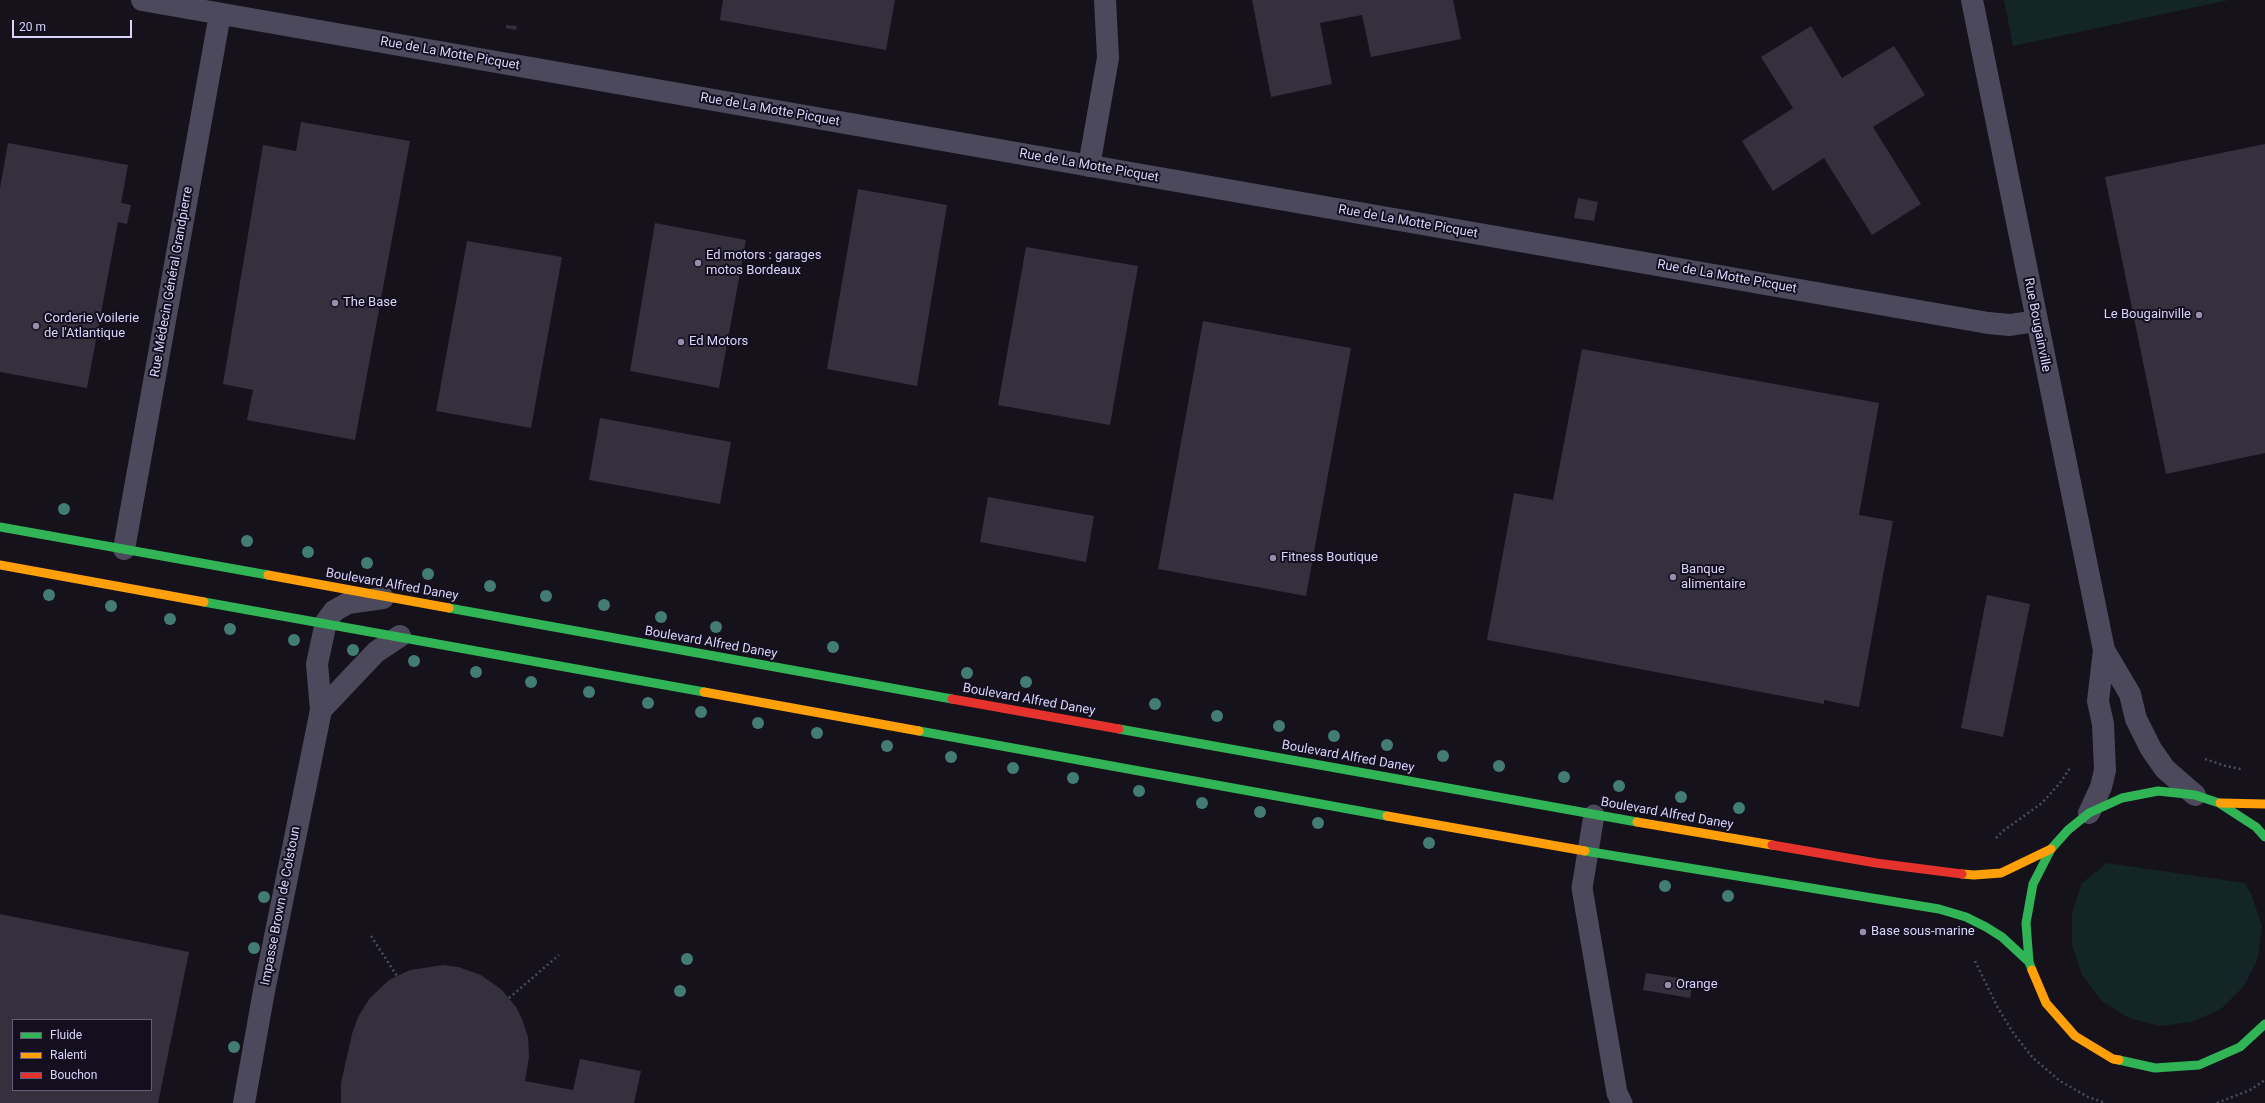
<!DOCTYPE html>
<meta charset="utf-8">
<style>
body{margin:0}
#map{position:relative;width:2265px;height:1103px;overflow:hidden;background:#15121c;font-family:Roboto,sans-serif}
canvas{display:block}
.legend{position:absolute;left:12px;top:1019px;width:140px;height:72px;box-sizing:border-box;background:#130f1f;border:1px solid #635d77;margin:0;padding:5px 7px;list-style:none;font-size:12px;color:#dad3fa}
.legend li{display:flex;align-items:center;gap:8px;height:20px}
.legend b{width:20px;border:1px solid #635d77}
.scale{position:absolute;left:12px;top:20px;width:120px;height:18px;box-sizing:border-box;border:2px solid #dad3fa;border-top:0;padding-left:5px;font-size:12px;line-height:14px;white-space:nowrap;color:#dad3fa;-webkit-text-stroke:3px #130f1f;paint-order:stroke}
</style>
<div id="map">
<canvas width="2265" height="1103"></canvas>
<ul class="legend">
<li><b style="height:5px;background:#30b455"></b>Fluide</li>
<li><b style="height:5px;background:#ff9f0a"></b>Ralenti</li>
<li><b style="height:5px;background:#e5322d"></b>Bouchon</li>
</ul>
<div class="scale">20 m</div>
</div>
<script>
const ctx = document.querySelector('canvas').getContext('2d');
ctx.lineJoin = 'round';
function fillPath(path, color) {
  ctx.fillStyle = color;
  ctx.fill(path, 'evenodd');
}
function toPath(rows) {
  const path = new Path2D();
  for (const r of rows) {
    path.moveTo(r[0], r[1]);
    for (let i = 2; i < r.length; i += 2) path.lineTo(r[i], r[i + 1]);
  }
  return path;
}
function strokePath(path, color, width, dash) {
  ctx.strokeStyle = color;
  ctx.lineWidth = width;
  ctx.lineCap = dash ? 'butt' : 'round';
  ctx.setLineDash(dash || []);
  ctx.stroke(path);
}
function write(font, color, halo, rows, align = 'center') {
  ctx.font = font + ' Roboto,sans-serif';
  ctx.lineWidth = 4;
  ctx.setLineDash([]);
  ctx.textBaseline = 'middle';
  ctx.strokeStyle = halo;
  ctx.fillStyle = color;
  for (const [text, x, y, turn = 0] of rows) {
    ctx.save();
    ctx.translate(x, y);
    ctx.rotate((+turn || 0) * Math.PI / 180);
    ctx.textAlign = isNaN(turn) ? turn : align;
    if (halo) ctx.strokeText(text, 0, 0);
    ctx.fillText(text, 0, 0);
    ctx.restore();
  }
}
const green = toPath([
 [2004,0,2229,0,2013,46],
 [2107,863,2245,883,2252,896,2262,926,2258,958,2244,986,2221,1009,2192,1022,2160,1026,2129,1018,2102,1001,2082,975,2072,945,2072,913,2082,883]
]);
const building = toPath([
 [723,0,895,0,886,50,720,20],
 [1252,0,1453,0,1461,39,1371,57,1362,15,1320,23,1332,84,1271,97],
 [506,25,517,26,516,30,506,28],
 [1811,26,1842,78,1894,46,1925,95,1873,127,1921,204,1872,235,1824,158,1773,191,1742,141,1793,108,1761,57],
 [301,122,410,141,355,440,247,420,253,390,223,384,263,145,296,151],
 [8,143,128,165,121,203,131,205,127,224,118,222,87,388,0,372,0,188],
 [2265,144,2265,453,2166,474,2105,177],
 [858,189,947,205,917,386,827,369],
 [1578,198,1598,202,1594,221,1574,218],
 [655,223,746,240,719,388,630,371],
 [467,241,562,257,531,428,436,411],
 [1026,247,1138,266,1110,425,998,405],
 [1203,321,1351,348,1306,596,1158,569],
 [1582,349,1879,403,1859,515,1893,521,1859,707,1824,700,1824,704,1487,640,1514,493,1553,500],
 [600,418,731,442,720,504,589,480],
 [988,497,1094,516,1086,562,980,542],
 [1987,595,2030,604,2003,737,1961,728],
 [0,914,189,952,158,1103,0,1103],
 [13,1020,151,1020,151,1090,13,1090],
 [443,965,458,967,481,975,502,990,516,1007,522,1019,528,1037,529,1057,525,1081,573,1090,580,1059,641,1071,634,1103,341,1103,341,1083,352,1034,358,1017,370,998,389,980,410,970],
 [1646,973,1693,980,1690,998,1643,990]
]);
const path = toPath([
 [2205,759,2226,766,2241,769],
 [1996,838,2003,831,2042,803,2060,783,2070,768],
 [371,936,397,976],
 [1975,961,1998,1008,2014,1034,2033,1058,2060,1081,2088,1097,2106,1103],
 [509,998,559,955],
 [2217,1103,2250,1090,2265,1080]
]);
const lane = toPath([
 [1594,815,1582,888,1617,1093,1622,1103]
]);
const street = toPath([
 [142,0,1988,323,2010,325,2036,321],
 [1972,0,2104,650,2130,694,2136,719,2151,749,2165,769,2195,795],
 [1089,166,1108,58,1105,0],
 [124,549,220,14],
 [383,598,348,603,334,611,326,622,317,664,321,710,376,652,400,636],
 [2089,813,2101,787,2105,770,2103,724,2098,701,2104,650],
 [244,1103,264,991,321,710]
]);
const fast = toPath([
 [0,527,268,575],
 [204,602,704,692],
 [449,608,952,699],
 [1119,729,1637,822],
 [919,731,1387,816],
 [1585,851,1939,909,1966,917,1986,927,2002,937,2029,962],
 [2032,970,2029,962,2026,923,2033,884,2051,849,2068,830,2089,813,2122,798,2158,791,2195,795,2219,803,2256,827,2265,837],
 [2119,1060,2155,1068,2199,1065,2240,1047,2265,1024]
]);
const slow = toPath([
 [0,565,204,602],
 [268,575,449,608],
 [704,692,919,731],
 [2220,803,2265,804],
 [1387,816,1585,851],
 [1637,822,1772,845],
 [1962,874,1974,875,2001,873,2051,849],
 [2032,970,2046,1003,2075,1036,2113,1059,2119,1060]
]);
const jam = toPath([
 [952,699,1119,729],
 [1772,845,1876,863,1962,874]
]);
const trees = [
 [64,509],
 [247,541],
 [308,552],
 [367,563],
 [428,574],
 [490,586],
 [49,595],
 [546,596],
 [604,605],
 [111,606],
 [661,617],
 [170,619],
 [716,627],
 [230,629],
 [294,640],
 [833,647],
 [353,650],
 [414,661],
 [476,672],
 [967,673],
 [531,682],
 [1026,682],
 [589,692],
 [648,703],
 [1155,704],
 [701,712],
 [1217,716],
 [758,723],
 [1279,726],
 [817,733],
 [1334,736],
 [1387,745],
 [887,746],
 [1443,756],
 [951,757],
 [1499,766],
 [1013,768],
 [1564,777],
 [1073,778],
 [1619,786],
 [1139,791],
 [1681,797],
 [1202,803],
 [1739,808],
 [1260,812],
 [1318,823],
 [1429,843],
 [1665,886],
 [1728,896],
 [264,897],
 [254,948],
 [687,959],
 [680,991],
 [234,1047]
];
const markers = [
 [698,263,4,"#958fac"],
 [335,303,4,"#958fac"],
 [2199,315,4,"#958fac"],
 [36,326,4,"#958fac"],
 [681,342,4,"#958fac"],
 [1273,558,4,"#958fac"],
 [1673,577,4,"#958fac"],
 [1863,932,4,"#958fac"],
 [1668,985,4,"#958fac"]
];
const streetNames = [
 ["Rue de La Motte Picquet",450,54,10],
 ["Rue de La Motte Picquet",770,110,10],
 ["Rue de La Motte Picquet",1089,166,10],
 ["Rue de La Motte Picquet",1408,222,10],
 ["Rue de La Motte Picquet",1727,277,10],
 ["Rue Médecin Général Grandpierre",172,282,-80],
 ["Rue Bougainville",2037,325,79],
 ["Boulevard Alfred Daney",392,585,10],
 ["Boulevard Alfred Daney",711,643,10],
 ["Boulevard Alfred Daney",1029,700,10],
 ["Boulevard Alfred Daney",1348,757,10],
 ["Boulevard Alfred Daney",1667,814,10],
 ["Impasse Brown de Colstoun",281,906,-79]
];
const poiNames = [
 ["Ed motors : garages",706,256],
 ["motos Bordeaux",706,271],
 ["The Base",343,303],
 ["Le Bougainville",2191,315,"right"],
 ["Corderie Voilerie",44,319],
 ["de l'Atlantique",44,334],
 ["Ed Motors",689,342],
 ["Fitness Boutique",1281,558],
 ["Banque",1681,570],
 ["alimentaire",1681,585],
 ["Base sous-marine",1871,932],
 ["Orange",1676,985]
];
fillPath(green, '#132527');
fillPath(building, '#34303e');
strokePath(path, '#474f5b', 2.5, [2, 3]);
strokePath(lane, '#4b495b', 21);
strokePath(street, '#4b495b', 22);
strokePath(fast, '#30b455', 9);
strokePath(slow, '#ff9f0a', 9);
strokePath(jam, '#e5322d', 9);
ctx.fillStyle = '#437b75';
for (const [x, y] of trees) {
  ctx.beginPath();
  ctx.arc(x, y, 6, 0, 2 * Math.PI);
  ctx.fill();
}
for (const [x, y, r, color] of markers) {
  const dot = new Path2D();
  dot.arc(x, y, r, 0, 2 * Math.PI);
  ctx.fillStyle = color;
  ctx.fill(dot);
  strokePath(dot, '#130f1f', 1.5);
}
write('13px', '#dad3fa', '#130f1f', streetNames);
write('13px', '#dad3fa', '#130f1f', poiNames, 'left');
</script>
